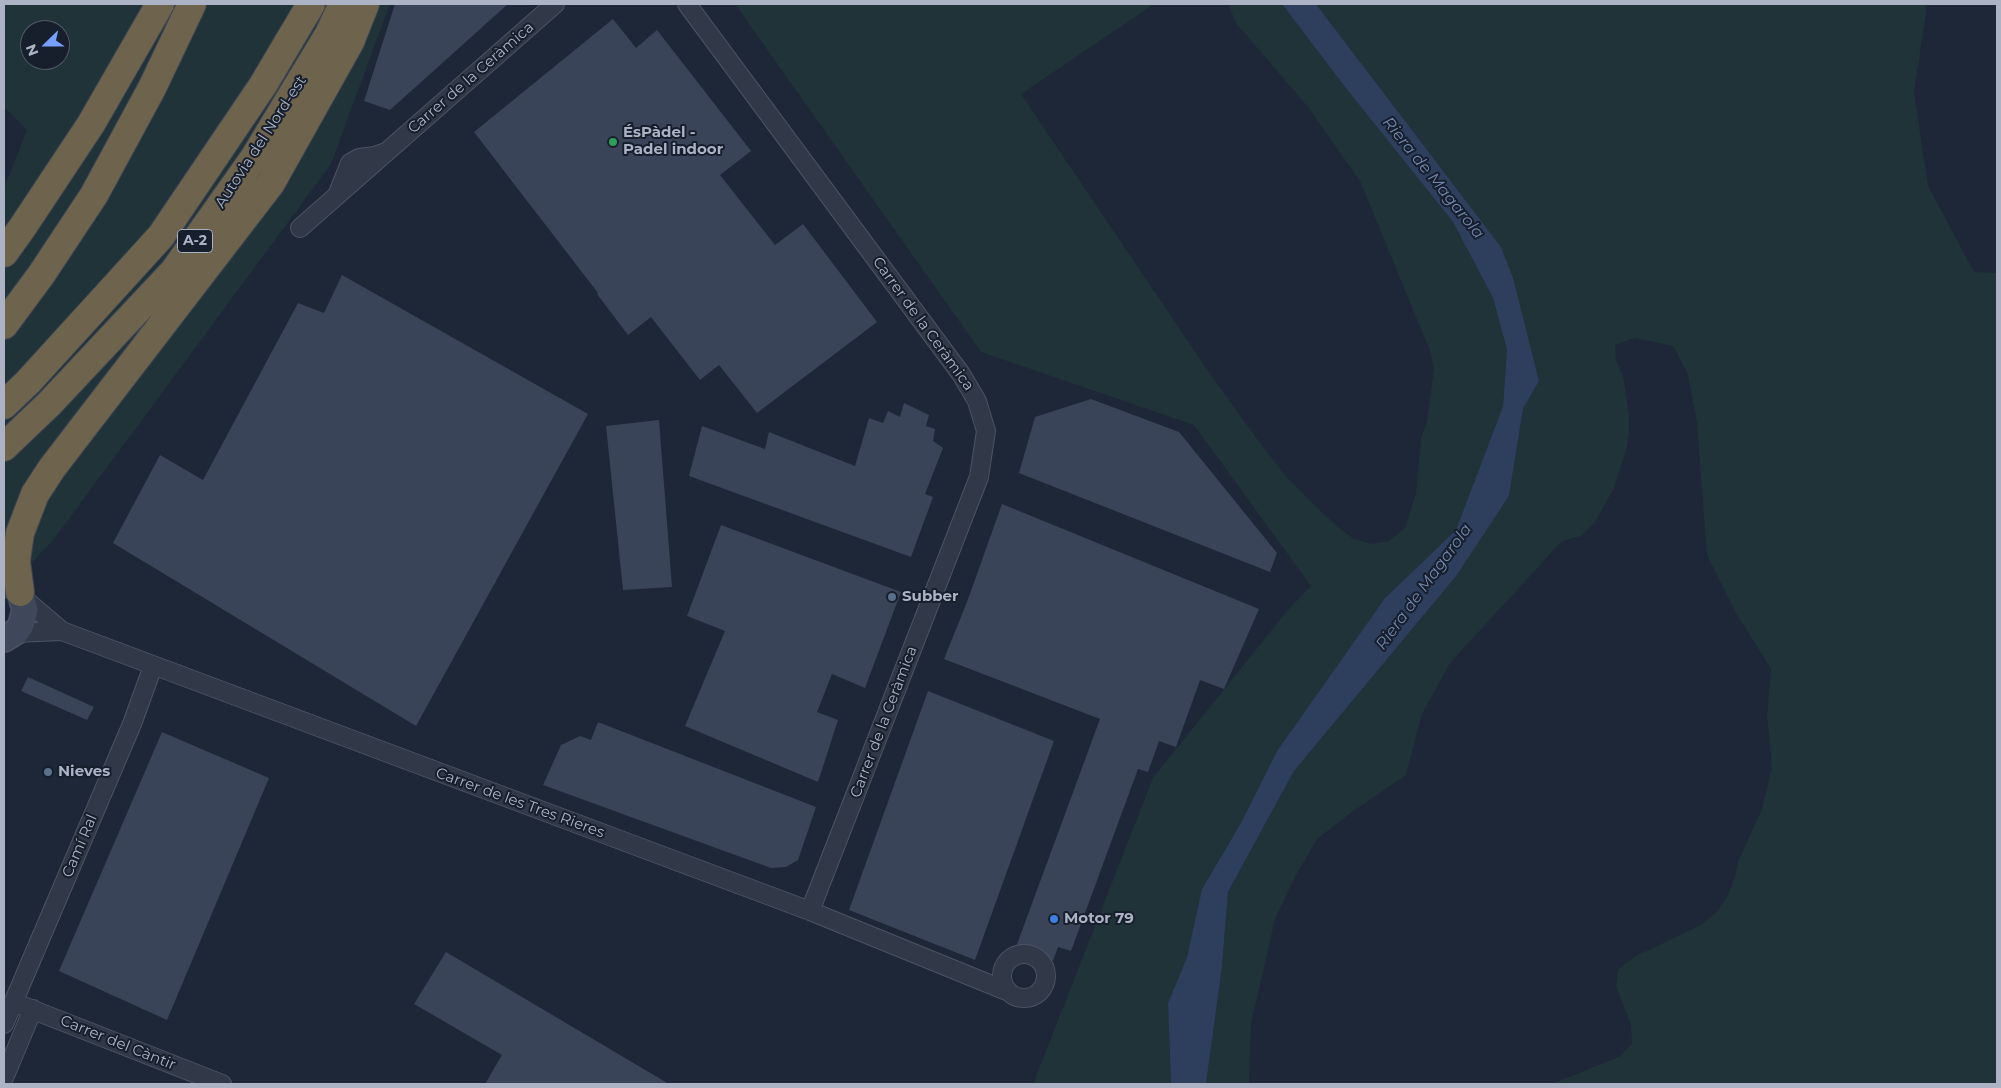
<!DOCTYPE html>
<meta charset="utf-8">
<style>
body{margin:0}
#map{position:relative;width:2001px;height:1088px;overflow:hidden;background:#1e2737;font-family:Montserrat,sans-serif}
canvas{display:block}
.frame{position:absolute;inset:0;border:5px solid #abb3c5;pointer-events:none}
.north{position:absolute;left:20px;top:20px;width:50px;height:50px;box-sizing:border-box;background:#171e2c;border:1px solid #525a69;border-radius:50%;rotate:248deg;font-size:14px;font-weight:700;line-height:20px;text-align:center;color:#abb3c5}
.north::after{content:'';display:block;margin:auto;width:18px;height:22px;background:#779ffe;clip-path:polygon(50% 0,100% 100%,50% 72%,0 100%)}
</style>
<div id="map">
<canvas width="2001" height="1088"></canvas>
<div class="frame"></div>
<div class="north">N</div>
</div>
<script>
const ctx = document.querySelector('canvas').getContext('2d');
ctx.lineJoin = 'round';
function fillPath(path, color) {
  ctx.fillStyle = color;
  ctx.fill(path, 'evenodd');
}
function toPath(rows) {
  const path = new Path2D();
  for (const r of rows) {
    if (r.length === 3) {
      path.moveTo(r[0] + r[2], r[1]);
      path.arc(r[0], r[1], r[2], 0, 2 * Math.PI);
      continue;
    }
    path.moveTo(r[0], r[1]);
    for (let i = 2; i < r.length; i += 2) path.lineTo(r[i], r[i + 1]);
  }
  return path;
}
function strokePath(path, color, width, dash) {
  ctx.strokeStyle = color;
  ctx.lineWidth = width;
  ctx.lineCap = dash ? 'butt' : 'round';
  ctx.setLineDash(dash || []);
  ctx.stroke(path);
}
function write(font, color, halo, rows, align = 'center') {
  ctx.font = font + ' Montserrat,sans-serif';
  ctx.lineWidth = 4;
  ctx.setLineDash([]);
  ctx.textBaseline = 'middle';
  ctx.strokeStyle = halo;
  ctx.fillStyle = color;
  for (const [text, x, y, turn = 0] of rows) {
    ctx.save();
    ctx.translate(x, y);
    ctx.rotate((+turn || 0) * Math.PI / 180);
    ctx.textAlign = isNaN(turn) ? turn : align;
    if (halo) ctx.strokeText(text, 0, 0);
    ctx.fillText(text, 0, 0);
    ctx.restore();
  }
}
const green = toPath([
 [4,4,390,4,331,164,54,539,4,592,4,188,27,130,4,107],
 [30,30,60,30,60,60,30,60],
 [735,4,1154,4,1021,94,1206,368,1257,439,1284,474,1312,503,1340,529,1354,539,1372,544,1389,541,1405,528,1416,493,1421,438,1427,422,1434,368,1430,351,1360,181,1308,107,1236,23,1228,4,1282,4,1345,87,1453,222,1493,298,1507,350,1503,406,1456,530,1385,598,1277,751,1242,821,1202,889,1187,957,1168,1003,1171,1084,1033,1084,1153,778,1287,611,1311,586,1194,425,981,352],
 [1316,4,1926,4,1926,13,1914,92,1928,186,1974,272,1997,273,1997,1084,1552,1084,1621,1056,1632,1043,1631,1024,1616,987,1618,970,1634,957,1699,926,1716,913,1727,897,1734,880,1738,862,1762,809,1772,766,1767,717,1771,669,1736,613,1707,555,1697,423,1688,374,1673,346,1635,338,1615,345,1616,360,1623,376,1629,415,1629,434,1626,451,1614,488,1595,522,1581,536,1562,541,1450,663,1422,714,1406,775,1352,812,1317,839,1295,877,1275,919,1251,1024,1249,1084,1206,1084,1222,967,1228,892,1294,771,1457,575,1509,496,1523,409,1539,381,1501,247]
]);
const water = toPath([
 [1282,4,1316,4,1501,247,1513,278,1539,381,1523,409,1509,496,1457,575,1294,771,1228,892,1222,967,1206,1084,1171,1084,1168,1003,1187,957,1202,889,1242,821,1277,751,1385,598,1456,530,1503,406,1507,350,1493,298,1453,222,1345,87]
]);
const building = toPath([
 [395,4,508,4,390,110,364,101],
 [613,19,636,48,657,30,751,151,720,175,775,245,803,224,877,322,757,413,719,365,700,380,651,317,628,335,597,294,598,293,474,132],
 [342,275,588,414,416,726,113,543,160,455,203,480,298,303,324,313],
 [1091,399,1179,432,1277,553,1270,572,1019,473,1035,417],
 [904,403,929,415,926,426,935,429,933,441,943,448,925,494,933,497,911,557,689,476,702,426,765,449,769,432,855,466,869,418,883,423,888,411,900,417],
 [659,420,672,587,623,590,606,426],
 [1002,504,1259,609,1224,689,1200,680,1176,747,1159,741,1148,772,1138,769,1071,951,1058,947,1053,961,1016,947,1100,719,944,659,967,602],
 [721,525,901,592,865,688,832,674,817,712,838,720,818,782,685,726,725,631,687,616],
 [28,677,94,707,87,720,21,691],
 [928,691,1054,741,975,960,849,910],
 [598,722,816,807,798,860,786,867,771,868,543,785,561,745,580,736,591,740],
 [162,732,269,778,167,1020,59,971],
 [446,952,669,1084,485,1084,502,1055,414,1004]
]);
const street = toPath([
 [687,4,961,374,977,401,986,431,979,477,810,911],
 [338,193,350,163,359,158,375,156,386,152],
 [300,228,555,4],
 [22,597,62,631,810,911,1009,992],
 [14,633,62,631],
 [1024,976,22],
 [13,1002,222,1084],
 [4,1024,132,724,153,666],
 [4,1078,33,1009]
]);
const secondary = toPath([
 [4,579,20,592,25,610,21,625,17,631,4,639]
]);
const highway = toPath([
 [4,253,22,228,91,124,160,4],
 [4,325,41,275,94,195,152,88,192,4],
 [4,405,28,382,161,236,263,85,311,4],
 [4,447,49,404,174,271,254,158,329,34,343,4],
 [20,592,16,561,20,533,35,494,52,468,271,183,350,42,365,4]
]);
const markers = [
 [613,142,5,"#2e9e5b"],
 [892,597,5,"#5c6f8a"],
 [48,772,5,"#5c6f8a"],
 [1054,919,5,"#3f7fe0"]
];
const shields = [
 [195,241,35]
];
const shieldNames = [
 ["A-2",195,241]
];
const streetNames = [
 ["Carrer de la Ceràmica",471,78,-41],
 ["Autovia del Nord-est",261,142,-57],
 ["Carrer de la Ceràmica",923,324,54],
 ["Carrer de la Ceràmica",884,722,-69],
 ["Carrer de les Tres Rieres",520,803,20],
 ["Camí Ral",80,846,-67],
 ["Carrer del Càntir",118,1043,22]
];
const poiNames = [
 ["ÉsPàdel -",623,133],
 ["Padel indoor",623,150],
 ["Subber",902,597],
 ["Nieves",58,772],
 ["Motor 79",1064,919]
];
const waterNames = [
 ["Riera de Magarola",1433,178,51],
 ["Riera de Magarola",1424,587,-54]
];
fillPath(green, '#203338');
fillPath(water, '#2e3e5d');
fillPath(building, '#3a4458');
strokePath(street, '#4c5363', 20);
strokePath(secondary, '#4c5363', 28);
strokePath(highway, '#3c4352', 30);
strokePath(street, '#313948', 18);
strokePath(secondary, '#3f475b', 25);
strokePath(highway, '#6e644e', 28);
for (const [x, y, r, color] of markers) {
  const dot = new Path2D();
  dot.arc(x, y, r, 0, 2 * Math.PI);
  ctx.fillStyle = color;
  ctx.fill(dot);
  strokePath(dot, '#171e2c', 2);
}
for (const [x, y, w] of shields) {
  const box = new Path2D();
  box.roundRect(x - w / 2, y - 11.5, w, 23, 4);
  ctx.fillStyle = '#171e2c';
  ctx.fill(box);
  strokePath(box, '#abb3c5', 1);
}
write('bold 14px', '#abb3c5', null, shieldNames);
write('15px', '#abb3c5', '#171e2c', streetNames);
write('bold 15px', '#abb3c5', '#171e2c', poiNames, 'left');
write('italic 16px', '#7186b0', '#171e2c', waterNames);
</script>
